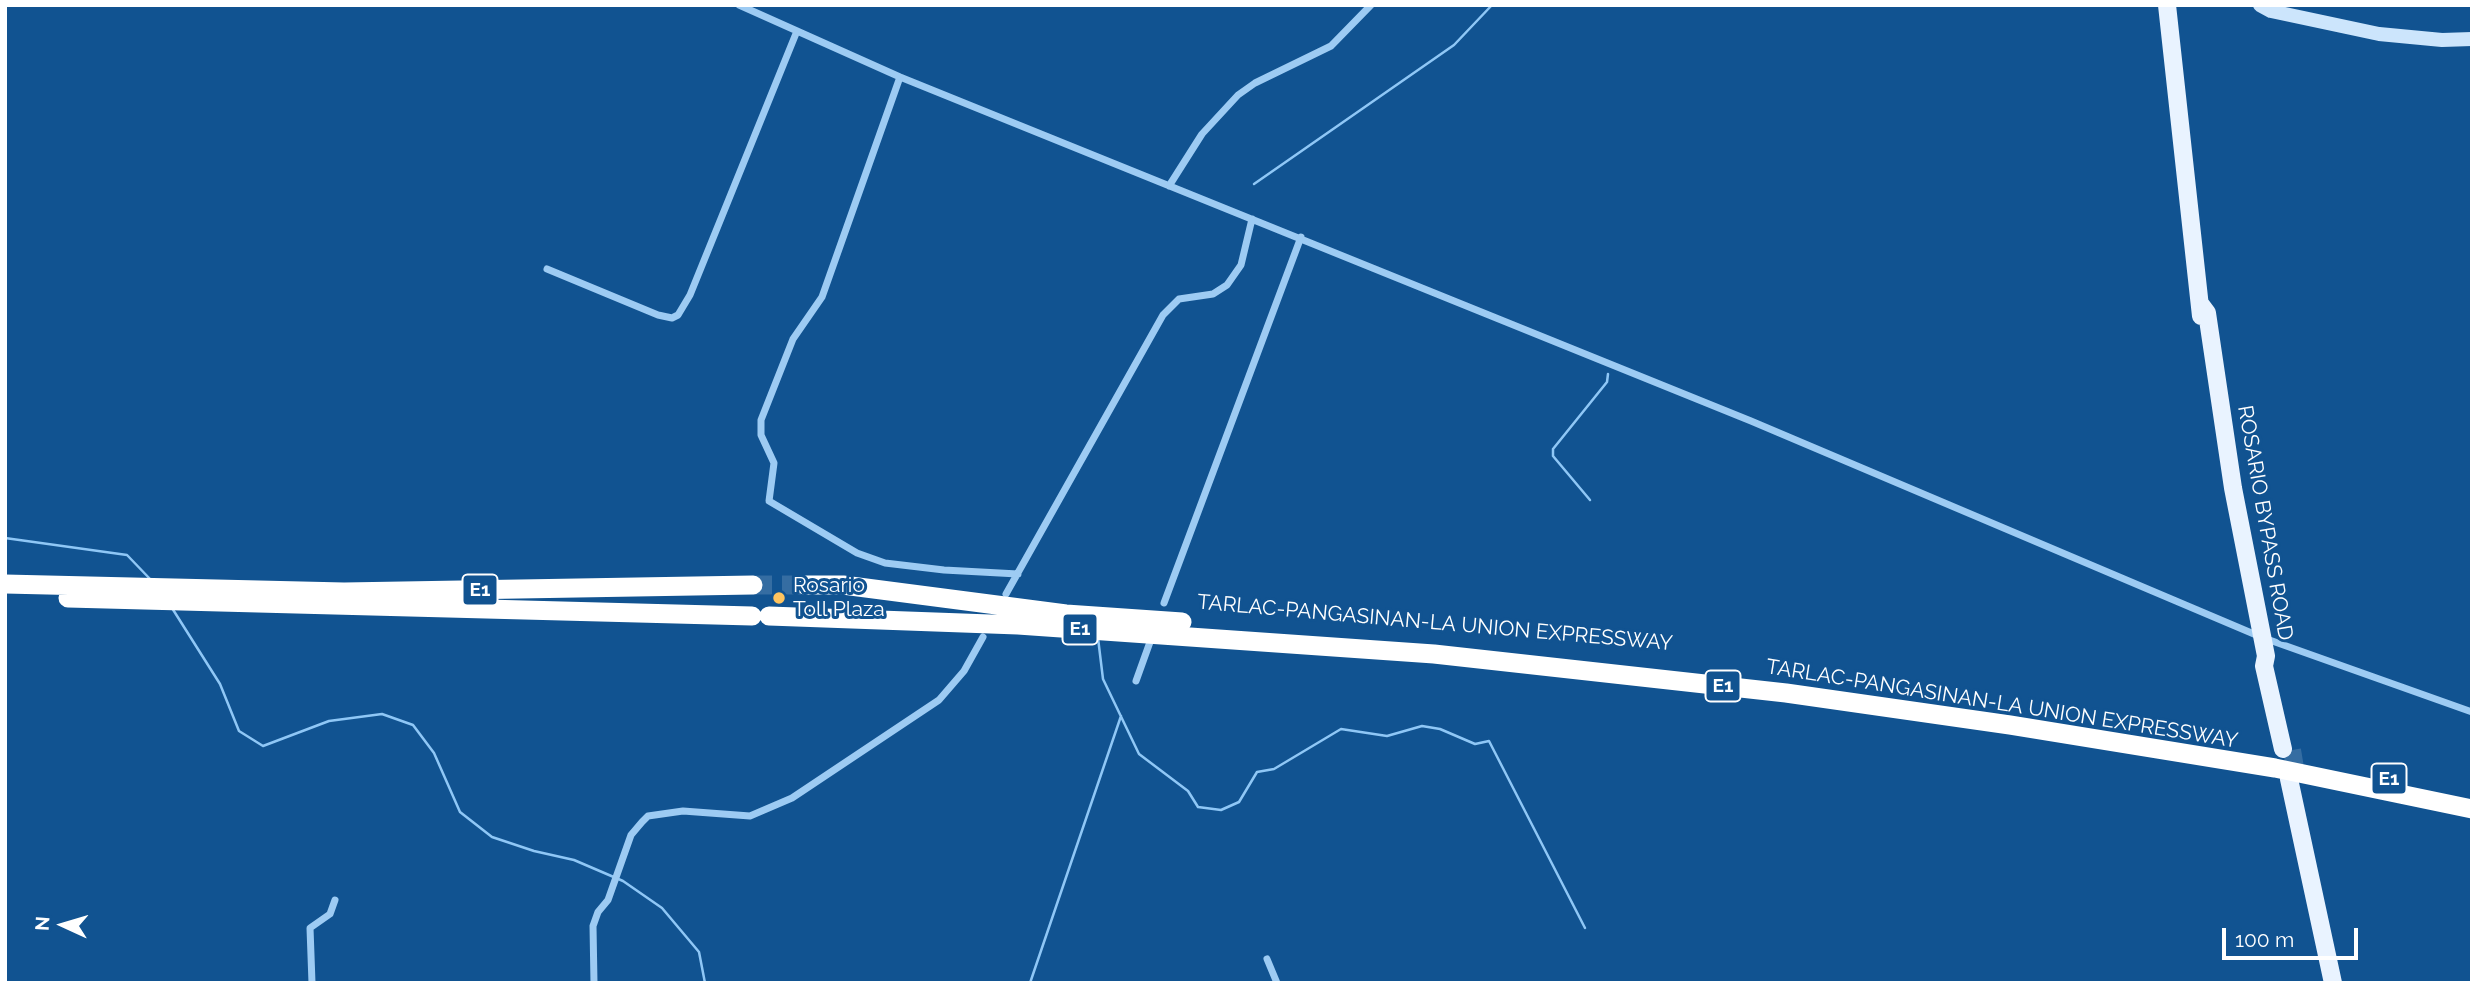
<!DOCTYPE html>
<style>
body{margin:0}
#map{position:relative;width:2477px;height:988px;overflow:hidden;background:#115391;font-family:Raleway,sans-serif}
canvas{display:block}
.frame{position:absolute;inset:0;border:7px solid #fff;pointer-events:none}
.north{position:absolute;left:28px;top:890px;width:70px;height:70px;-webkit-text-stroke:5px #115391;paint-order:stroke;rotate:274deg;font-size:19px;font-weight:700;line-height:28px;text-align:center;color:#fff}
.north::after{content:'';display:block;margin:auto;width:24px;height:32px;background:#fff;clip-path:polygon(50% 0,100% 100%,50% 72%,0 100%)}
.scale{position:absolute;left:2222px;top:928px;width:136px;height:32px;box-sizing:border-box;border:4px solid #fff;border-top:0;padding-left:9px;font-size:21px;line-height:24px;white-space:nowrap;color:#fff;-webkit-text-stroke:5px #115391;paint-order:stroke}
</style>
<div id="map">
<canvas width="2477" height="988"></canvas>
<div class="frame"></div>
<div class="north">N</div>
<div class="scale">100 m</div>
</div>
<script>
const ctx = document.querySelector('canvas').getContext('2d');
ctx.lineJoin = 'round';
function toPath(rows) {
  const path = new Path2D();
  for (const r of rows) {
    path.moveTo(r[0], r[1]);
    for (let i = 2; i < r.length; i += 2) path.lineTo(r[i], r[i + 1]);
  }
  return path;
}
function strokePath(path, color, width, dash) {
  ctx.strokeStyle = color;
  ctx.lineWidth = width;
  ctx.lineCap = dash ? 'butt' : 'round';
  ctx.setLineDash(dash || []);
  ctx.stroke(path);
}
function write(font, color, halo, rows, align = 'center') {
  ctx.font = font + ' Raleway,sans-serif';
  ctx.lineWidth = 6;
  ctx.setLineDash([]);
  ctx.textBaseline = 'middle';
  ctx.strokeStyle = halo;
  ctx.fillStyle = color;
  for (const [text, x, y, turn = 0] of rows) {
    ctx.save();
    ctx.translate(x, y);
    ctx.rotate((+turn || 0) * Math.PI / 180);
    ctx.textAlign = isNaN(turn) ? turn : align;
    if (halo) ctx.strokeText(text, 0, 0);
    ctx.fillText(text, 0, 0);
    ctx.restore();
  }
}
const stream = toPath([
 [1254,184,1454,45,1492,5],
 [1590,500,1553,456,1553,449,1607,382,1608,374],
 [5,538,127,555,151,580],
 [172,608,220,684,239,731,263,746,329,721,382,714,413,725,434,753,460,812,492,837,534,851,574,860,623,881,662,908,699,952,705,983],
 [1098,638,1103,679,1139,754,1188,791,1198,807,1221,810,1239,802,1257,772,1274,769,1341,729,1387,736,1422,726,1440,729,1475,744,1489,741,1585,928],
 [1030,983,1121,716]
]);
const primaryTunnel = toPath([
 [2292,750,2297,780]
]);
const highwayTunnel = toPath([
 [753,585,805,585]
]);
const street = toPath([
 [739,5,900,77,1751,421,2261,637,2472,712],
 [900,77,822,297,793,339,761,420,761,435,774,463,769,501,857,553,885,563,944,570,1018,574],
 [1169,186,1202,134,1238,95,1255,83,1331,46,1371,5],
 [547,269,658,315,672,318,678,315,690,295,797,31],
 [1006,594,1163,315,1179,299,1213,294,1227,285,1241,265,1252,219],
 [1164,603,1301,237],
 [1136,681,1150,642],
 [1267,959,1277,983],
 [312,983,310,928,330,914,335,900],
 [594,983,593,926,598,912,608,900,631,835,642,822,648,816,683,811,750,816,792,798,939,700,964,671,983,637]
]);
const secondary = toPath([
 [2260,5,2271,11,2379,34,2442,40,2472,39]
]);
const primary = toPath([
 [2167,5,2201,316],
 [2201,305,2207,313,2233,488,2266,656,2264,666,2283,749],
 [2289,779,2333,983]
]);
const highway = toPath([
 [5,584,344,592,753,585],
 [805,585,843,585,1066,614,1182,622],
 [68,598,752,616],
 [769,616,1018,625,1434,654,1786,693,2010,725,2275,768,2472,809]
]);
const markers = [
 [779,598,7,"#ffc45f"]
];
const shields = [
 [480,590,35],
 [1080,629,35],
 [1723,686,35],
 [2389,779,35]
];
const shieldNames = [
 ["E1",480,590],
 ["E1",1080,629],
 ["E1",1723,686],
 ["E1",2389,779]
];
const streetNames = [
 ["ROSARIO BYPASS ROAD",2265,523,80],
 ["TARLAC-PANGASINAN-LA UNION EXPRESSWAY",1435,623,5],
 ["TARLAC-PANGASINAN-LA UNION EXPRESSWAY",2002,704,9]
];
const poiNames = [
 ["Rosario",793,586],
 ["Toll Plaza",793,610]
];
strokePath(stream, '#8fc7f6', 2.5);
strokePath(primaryTunnel, '#356da2', 18, [18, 9]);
strokePath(highwayTunnel, '#356da2', 19, [19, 10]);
strokePath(street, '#9dcbf3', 7);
strokePath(secondary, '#cce5fc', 14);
strokePath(primary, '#e9f3ff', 18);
strokePath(highway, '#fff', 19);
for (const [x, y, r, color] of markers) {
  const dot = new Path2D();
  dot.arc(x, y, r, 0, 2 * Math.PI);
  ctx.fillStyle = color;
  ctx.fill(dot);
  strokePath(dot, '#115391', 2.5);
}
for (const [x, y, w] of shields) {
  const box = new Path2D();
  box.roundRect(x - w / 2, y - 15.5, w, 31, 5);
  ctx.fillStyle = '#115391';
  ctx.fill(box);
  strokePath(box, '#fff', 2);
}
write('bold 19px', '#fff', null, shieldNames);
write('21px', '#fff', '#115391', streetNames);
write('21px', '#fff', '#115391', poiNames, 'left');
</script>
